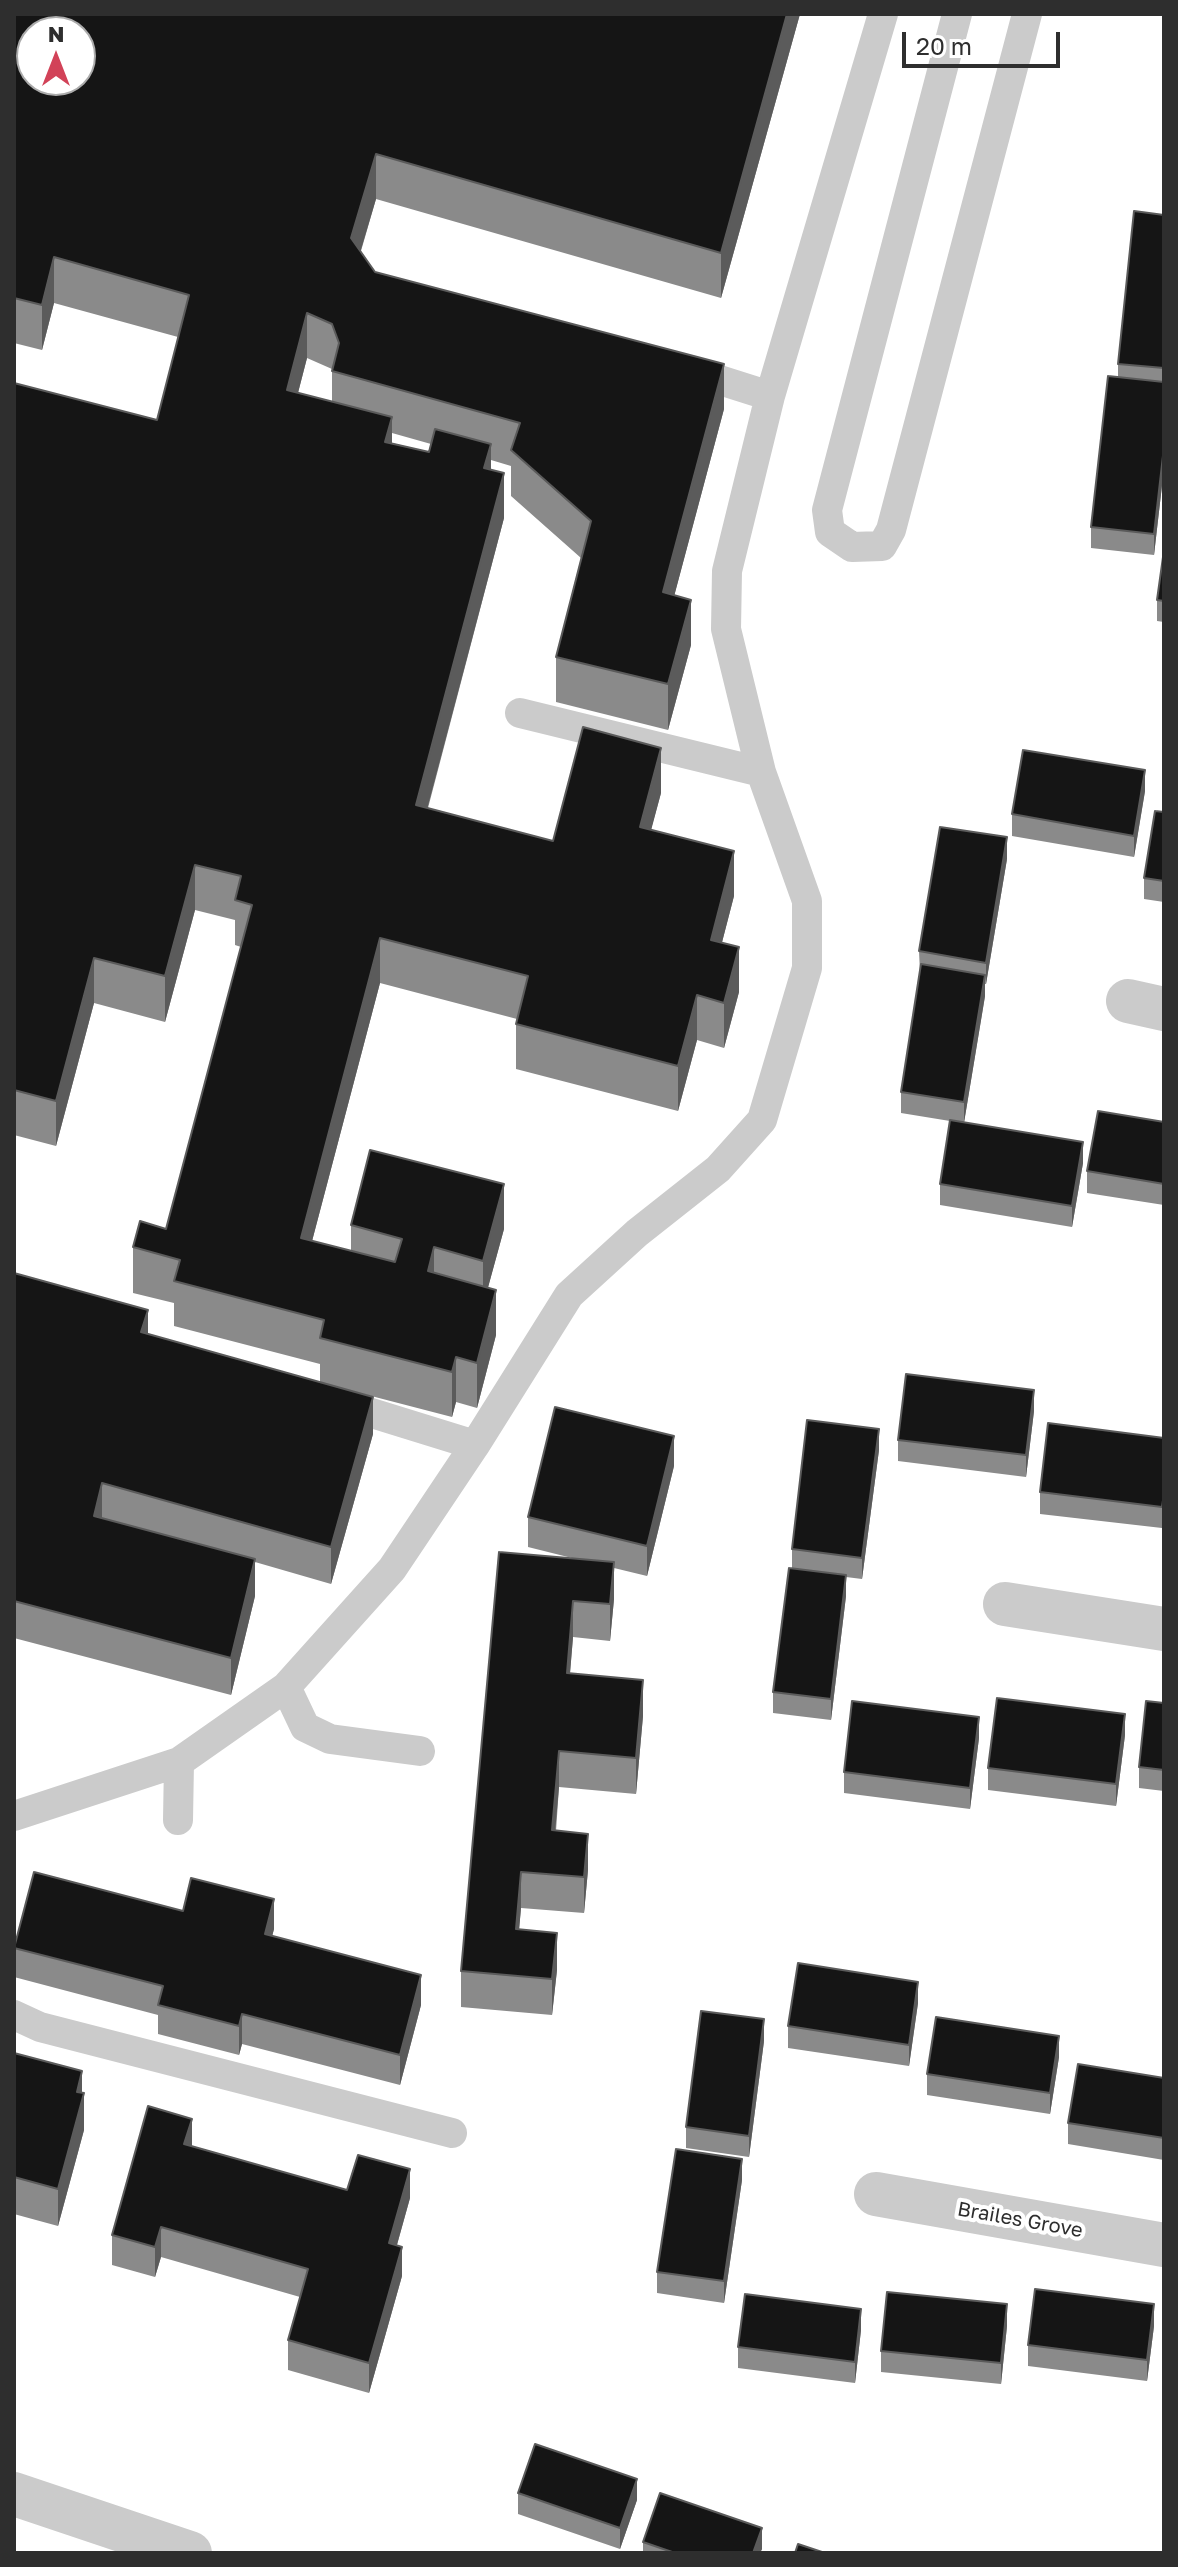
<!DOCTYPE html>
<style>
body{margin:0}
#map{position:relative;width:1178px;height:2567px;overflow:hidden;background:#fff;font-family:"Golos Text",sans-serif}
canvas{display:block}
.frame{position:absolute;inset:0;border:16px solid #2e2e2e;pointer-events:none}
.north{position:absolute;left:16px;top:16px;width:80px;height:80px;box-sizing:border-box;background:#fff;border:2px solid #ababab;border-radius:50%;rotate:0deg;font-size:22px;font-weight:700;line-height:32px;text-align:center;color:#2e2e2e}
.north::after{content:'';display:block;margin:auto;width:28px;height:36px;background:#d24258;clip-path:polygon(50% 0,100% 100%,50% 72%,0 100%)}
.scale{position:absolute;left:902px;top:32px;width:158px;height:36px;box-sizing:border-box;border:4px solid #2e2e2e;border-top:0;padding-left:10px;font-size:24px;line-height:28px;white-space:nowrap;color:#2e2e2e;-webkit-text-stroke:6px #fff;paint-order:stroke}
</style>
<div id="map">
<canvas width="1178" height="2567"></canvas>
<div class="frame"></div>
<div class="north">N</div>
<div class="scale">20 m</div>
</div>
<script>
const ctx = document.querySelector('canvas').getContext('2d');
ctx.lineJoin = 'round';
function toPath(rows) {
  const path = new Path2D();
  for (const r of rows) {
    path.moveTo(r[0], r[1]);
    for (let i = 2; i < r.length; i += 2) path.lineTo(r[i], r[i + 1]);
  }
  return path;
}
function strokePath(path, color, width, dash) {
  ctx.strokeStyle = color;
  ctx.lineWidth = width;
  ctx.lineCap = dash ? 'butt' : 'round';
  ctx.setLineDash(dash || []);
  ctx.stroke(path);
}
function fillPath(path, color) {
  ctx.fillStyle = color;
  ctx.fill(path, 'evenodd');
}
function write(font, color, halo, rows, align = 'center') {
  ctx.font = font + ' "Golos Text",sans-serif';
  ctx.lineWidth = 8;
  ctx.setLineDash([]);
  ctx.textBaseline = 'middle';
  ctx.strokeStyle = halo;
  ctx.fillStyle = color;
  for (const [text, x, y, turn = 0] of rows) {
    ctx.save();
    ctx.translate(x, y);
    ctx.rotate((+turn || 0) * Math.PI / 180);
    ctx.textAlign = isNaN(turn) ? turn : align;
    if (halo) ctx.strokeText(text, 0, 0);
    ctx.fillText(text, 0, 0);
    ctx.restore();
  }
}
const service = toPath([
 [957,14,827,510,830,532,852,547,882,546,891,530,1027,14],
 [688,370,770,396],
 [520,713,761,772],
 [336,1402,475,1445],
 [286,1687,305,1727,330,1739,420,1751],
 [14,1816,179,1762,286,1687,392,1569,475,1445,569,1295,637,1233,718,1169,762,1120,807,968,807,901,761,772,726,629,727,571,770,396,883,14],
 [178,1820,179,1762],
 [14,2015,40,2027,452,2133]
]);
const minor = toPath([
 [1128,1001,1164,1009],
 [1005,1604,1164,1629],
 [876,2194,1164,2245]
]);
const tertiary = toPath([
 [14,2494,190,2553]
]);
const wall = toPath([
 [14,14,800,14,721,298,376,199,361,251,375,272,724,409,674,596,691,645,668,730,556,702,556,657,581,558,511,496,511,466,491,460,491,470,504,518,428,808,553,841,661,793,651,829,734,896,722,942,739,992,724,1048,697,1040,678,1111,516,1069,516,1024,517,1019,380,983,312,1241,351,1251,351,1225,504,1229,488,1287,496,1335,477,1408,456,1402,452,1417,352,1391,373,1434,331,1584,255,1562,255,1596,231,1695,14,1638,14,1273,148,1334,320,1382,320,1364,174,1326,174,1303,133,1293,133,1247,166,1229,241,947,235,945,235,920,195,910,165,1022,94,1003,56,1146,14,1135,14,383,157,420,178,337,54,303,42,350,14,343],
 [307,358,332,369,332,402,298,393],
 [392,433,431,444,429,452,392,443],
 [1164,215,1164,468,1154,555,1091,548,1091,527,1118,377,1118,364],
 [1164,550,1164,622,1157,621,1157,600],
 [1145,791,1134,857,1012,836,1012,814],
 [1164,812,1164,902,1144,899,1144,878],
 [1007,859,986,984,985,984,985,996,964,1122,1083,1163,1072,1227,940,1205,940,1184,950,1121,901,1113,901,1092,920,973,919,951],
 [1164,1122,1164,1205,1087,1193,1087,1171],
 [1034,1411,1026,1477,898,1461,898,1440],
 [1164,1438,1164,1515,1162,1528,1040,1514,1040,1492],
 [879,1450,862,1579,846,1577,846,1596,831,1720,773,1713,773,1692,792,1568,792,1549],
 [674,1466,647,1576,614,1568,614,1599,610,1641,573,1637,570,1673,643,1716,636,1794,559,1787,556,1831,588,1870,584,1913,521,1908,519,1929,557,1970,552,2015,461,2007,461,1971,576,1559,528,1547,528,1517],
 [1164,1703,1164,1791,1139,1788,1139,1767],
 [1125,1735,1116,1806,988,1790,988,1768],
 [979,1738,970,1809,844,1793,844,1772],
 [183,1911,274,1929,272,1936,421,2005,400,2085,242,2044,239,2055,158,2034,158,2015,14,1977,14,1948],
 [918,2003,909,2066,788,2048,788,2026],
 [764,2041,749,2157,686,2148,686,2127],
 [14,2053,82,2093,84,2130,58,2226,14,2214],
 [1059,2057,1050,2114,927,2095,927,2074],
 [1164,2078,1164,2160,1068,2144,1068,2123],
 [192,2146,347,2190,410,2198,397,2245,402,2276,369,2393,288,2370,288,2340,300,2297,161,2257,155,2277,112,2265,112,2235],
 [742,2180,724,2303,657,2293,657,2272],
 [1007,2326,1001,2384,881,2372,881,2351],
 [1154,2326,1147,2381,1028,2366,1028,2345],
 [861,2330,855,2383,738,2368,738,2347],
 [518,2493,637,2500,620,2549,518,2514],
 [643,2542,762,2549,760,2553,643,2553]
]);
const shadedWall = toPath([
 [787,14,800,14,721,298,721,253],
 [376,154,376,199,351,283,351,238],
 [54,257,54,303,42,350,42,305],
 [307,313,307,358,287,435,287,390],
 [724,364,724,409,663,638,663,592],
 [392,417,392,462,385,442],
 [491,444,491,489,484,468],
 [1164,447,1164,468,1154,555,1154,534],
 [504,473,504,518,416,851,416,805],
 [691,600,691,645,668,730,668,684],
 [661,748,661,793,640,872,640,827],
 [1145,770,1145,791,1134,857,1134,836],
 [1007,837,1007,859,986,984,986,963],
 [734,851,734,896,711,985,711,940],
 [195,865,195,910,165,1022,165,976],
 [380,938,380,983,301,1283,301,1238],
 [739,947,739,992,724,1048,724,1003],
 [94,958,94,1003,56,1146,56,1101],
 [985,975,985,996,964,1123,964,1102],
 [697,995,697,1040,678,1111,678,1066],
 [1083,1142,1083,1163,1072,1227,1072,1206],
 [504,1184,504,1229,483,1306,483,1261],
 [434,1247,434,1293,428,1271],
 [496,1290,496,1335,477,1408,477,1363],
 [148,1310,148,1346,141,1332],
 [456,1357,456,1402,452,1417,452,1372],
 [1034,1390,1034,1411,1026,1477,1026,1455],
 [373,1397,373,1434,331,1584,331,1547],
 [879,1429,879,1450,862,1579,862,1558],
 [674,1436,674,1466,647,1576,647,1546],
 [102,1483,102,1520,94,1516],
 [1164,1494,1164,1515,1162,1528,1162,1507],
 [255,1559,255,1596,231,1695,231,1658],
 [614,1562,614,1599,610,1641,610,1604],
 [846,1575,846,1596,831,1720,831,1699],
 [573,1601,573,1637,567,1709,567,1673],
 [643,1680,643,1716,636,1794,636,1758],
 [1125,1714,1125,1735,1116,1806,1116,1784],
 [979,1717,979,1738,970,1809,970,1788],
 [559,1751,559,1787,552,1867,552,1830],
 [588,1834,588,1870,584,1913,584,1877],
 [521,1872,521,1908,516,1965,516,1929],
 [274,1899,274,1929,265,1964,265,1934],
 [557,1933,557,1970,552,2015,552,1979],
 [421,1975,421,2005,400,2085,400,2055],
 [918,1982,918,2003,909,2066,909,2045],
 [242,2014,242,2044,239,2055,239,2026],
 [764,2019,764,2041,749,2157,749,2136],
 [1059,2036,1059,2057,1050,2114,1050,2093],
 [82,2071,82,2101,84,2093,84,2130,58,2226,58,2189,77,2092],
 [192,2119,192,2148,184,2144],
 [742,2159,742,2180,724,2303,724,2281],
 [410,2169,410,2198,389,2273,389,2243],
 [161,2227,161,2257,155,2277,155,2247],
 [402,2247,402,2276,369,2393,369,2363],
 [1007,2304,1007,2326,1001,2384,1001,2363],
 [1154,2304,1154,2326,1147,2381,1147,2360],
 [861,2309,861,2330,855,2383,855,2362],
 [637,2479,637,2500,620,2549,620,2528],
 [762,2528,762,2549,760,2553,753,2553]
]);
const building = toPath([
 [14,14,787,14,721,253,376,154,351,238,375,272,724,364,663,592,691,600,668,684,556,657,591,521,511,450,520,423,332,371,339,343,332,324,307,313,287,390,392,417,385,442,429,452,435,429,491,444,484,468,504,473,416,805,553,841,583,727,661,748,640,827,734,851,711,940,739,947,724,1003,697,995,678,1066,516,1024,528,976,380,938,301,1238,395,1262,402,1239,351,1225,370,1150,504,1184,483,1261,434,1247,428,1271,496,1290,477,1363,456,1357,452,1372,320,1338,324,1320,174,1281,180,1260,133,1247,140,1221,166,1229,252,905,235,900,241,876,195,865,165,976,94,958,56,1101,14,1090,14,383,157,420,189,295,54,257,42,305,14,298,14,14],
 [32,32,80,32,80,80,32,80,32,32],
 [1134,211,1164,215,1164,368,1118,364,1134,211],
 [1108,376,1164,382,1164,447,1154,534,1091,527,1108,376],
 [1164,550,1164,601,1157,600,1164,550],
 [1023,750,1145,770,1134,836,1012,814,1023,750],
 [1155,811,1164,812,1164,881,1144,878,1155,811],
 [940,827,1007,837,986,963,919,951,940,827],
 [921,964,985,975,964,1102,901,1092,921,964],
 [1098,1111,1164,1122,1164,1184,1087,1171,1098,1111],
 [950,1120,1083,1142,1072,1206,940,1184,950,1120],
 [14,1273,148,1310,141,1332,373,1397,331,1547,102,1483,94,1516,255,1559,231,1658,14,1601,14,1273],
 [906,1374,1034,1390,1026,1455,898,1440,906,1374],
 [555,1407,674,1436,647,1546,528,1517,555,1407],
 [807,1420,879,1429,862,1558,792,1549,807,1420],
 [1048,1423,1164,1438,1164,1494,1162,1507,1040,1492,1048,1423],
 [499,1552,614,1562,610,1604,573,1601,567,1673,643,1680,636,1758,559,1751,552,1830,588,1834,584,1877,521,1872,516,1929,557,1933,552,1979,461,1971,499,1552],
 [789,1568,846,1575,831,1699,773,1692,789,1568],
 [997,1698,1125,1714,1116,1784,988,1768,997,1698],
 [852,1701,979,1717,970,1788,844,1772,852,1701],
 [1146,1701,1164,1703,1164,1770,1139,1767,1146,1701],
 [34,1872,183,1911,191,1878,274,1899,265,1934,421,1975,400,2055,242,2014,239,2026,158,2005,163,1986,14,1948,34,1872],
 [798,1963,918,1982,909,2045,788,2026,798,1963],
 [701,2011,764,2019,749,2136,686,2127,701,2011],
 [936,2017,1059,2036,1050,2093,927,2074,936,2017],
 [14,2053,82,2071,77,2092,84,2093,58,2189,14,2177,14,2053],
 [1078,2064,1164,2078,1164,2138,1068,2123,1078,2064],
 [148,2106,192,2119,184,2144,347,2190,358,2155,410,2169,389,2243,402,2247,369,2363,288,2340,308,2269,161,2227,155,2247,112,2235,148,2106],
 [676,2149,742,2159,724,2281,657,2272,676,2149],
 [1035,2289,1154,2304,1147,2360,1028,2345,1035,2289],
 [887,2292,1007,2304,1001,2363,881,2351,887,2292],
 [745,2294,861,2309,855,2362,738,2347,745,2294],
 [535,2444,637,2479,620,2528,518,2493,535,2444],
 [660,2493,762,2528,753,2553,675,2553,643,2542,660,2493],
 [798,2544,825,2553,795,2553,798,2544]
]);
const streetNames = [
 ["Brailes Grove",1020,2220,10]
];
strokePath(service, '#cbcbcb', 30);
strokePath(minor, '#cbcbcb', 44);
strokePath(tertiary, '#cbcbcb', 44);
fillPath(wall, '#8a8a8a');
fillPath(shadedWall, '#5b5b5b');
fillPath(building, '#151515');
strokePath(building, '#5b5b5b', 2);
write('20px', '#2e2e2e', '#fff', streetNames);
</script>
